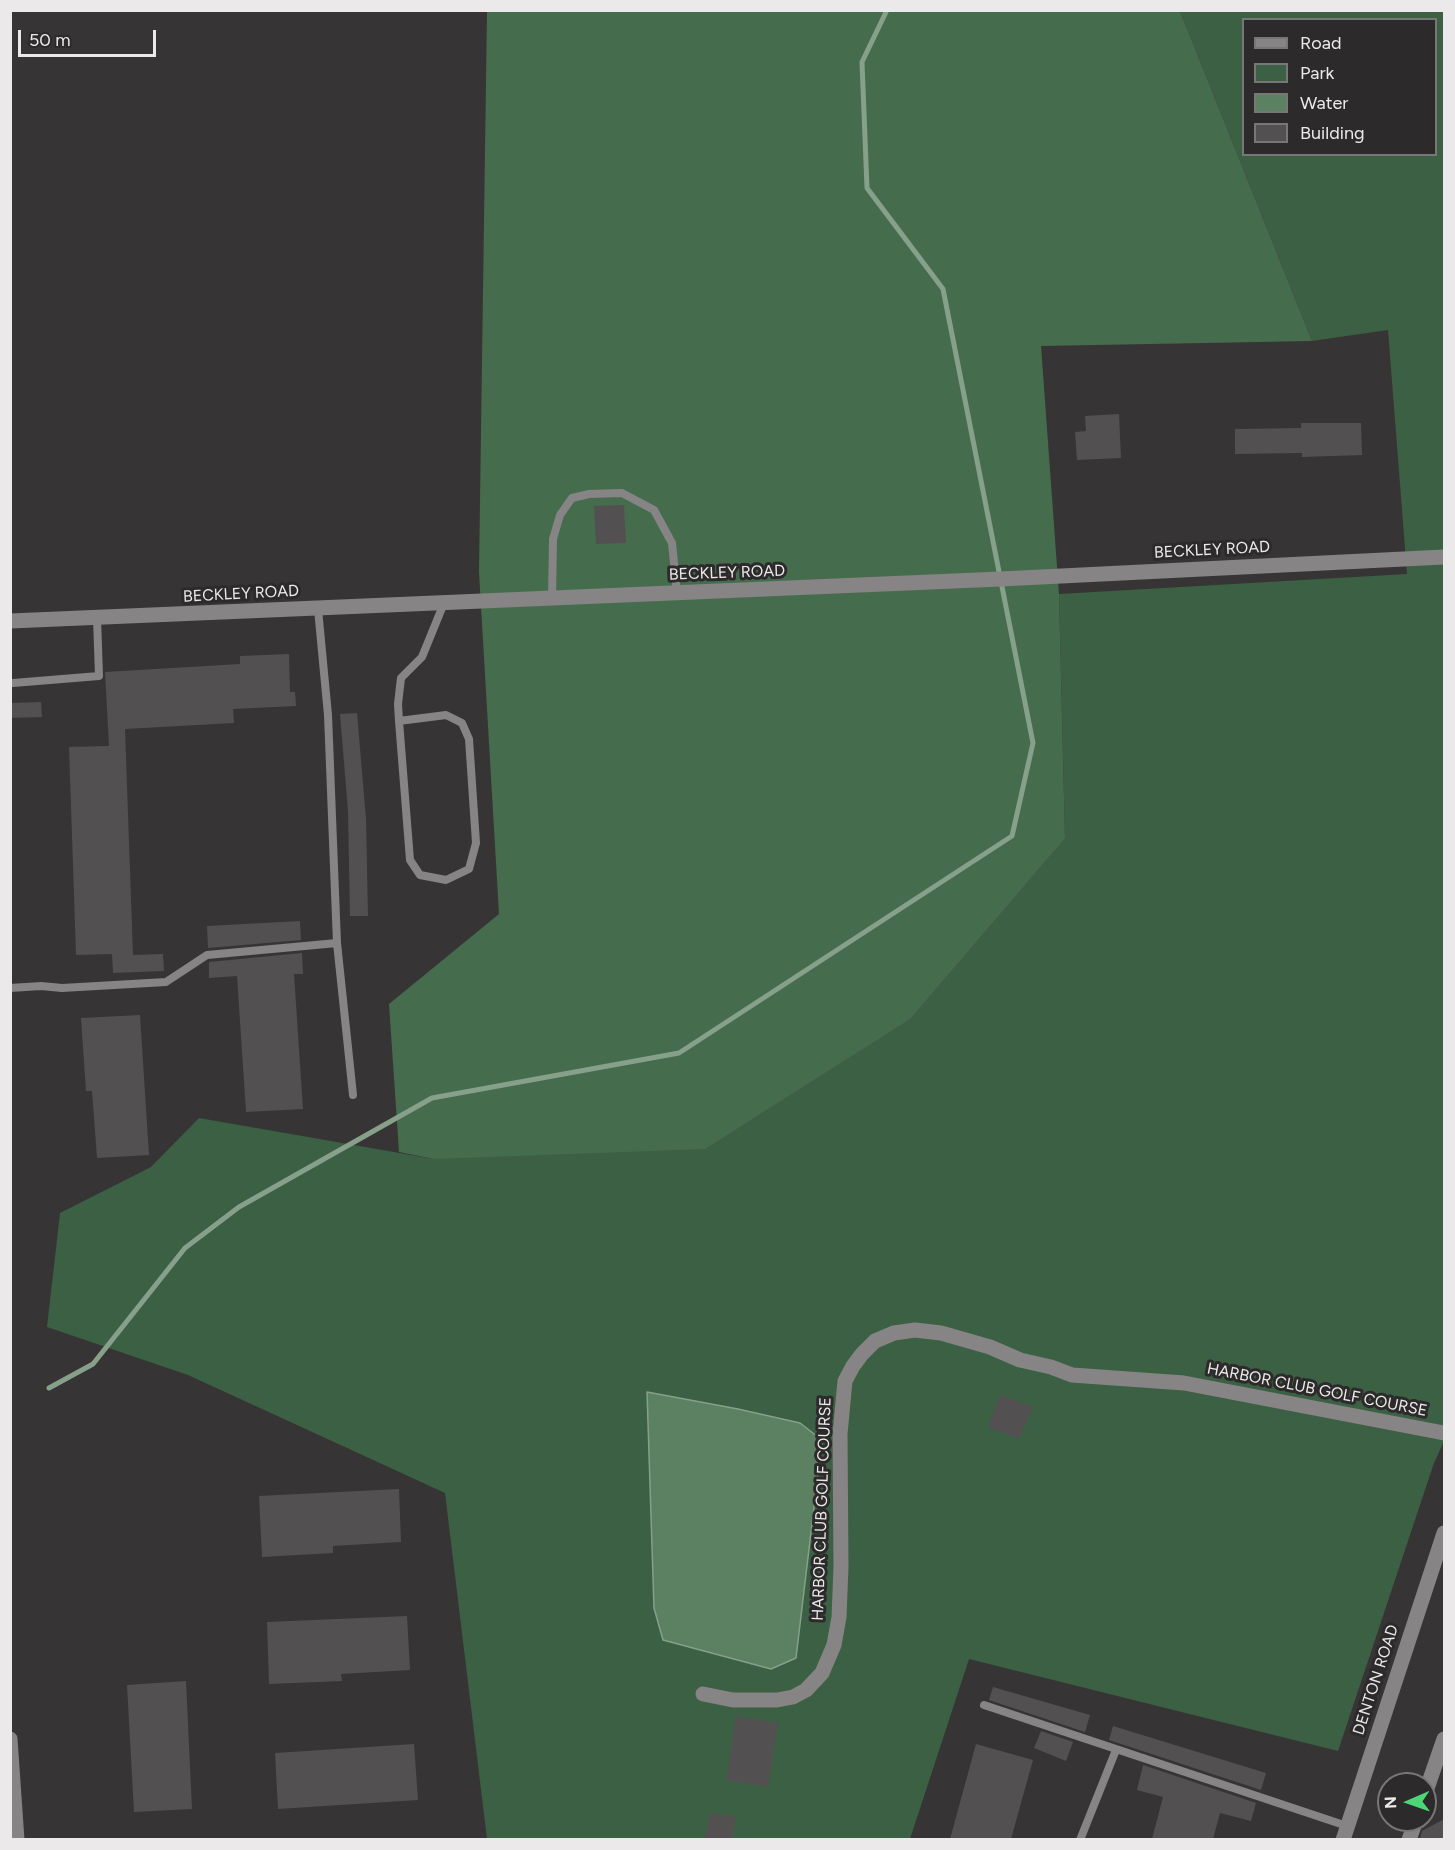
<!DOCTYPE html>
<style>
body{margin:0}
#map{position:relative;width:1455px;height:1850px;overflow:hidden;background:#373435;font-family:Figtree,sans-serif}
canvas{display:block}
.frame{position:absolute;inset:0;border:12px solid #ebe9e9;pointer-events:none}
.legend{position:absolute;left:1242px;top:18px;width:195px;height:138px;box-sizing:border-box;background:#2d2a2b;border:2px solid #797677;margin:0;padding:8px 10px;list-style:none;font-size:18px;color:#ebe9e9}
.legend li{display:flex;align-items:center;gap:12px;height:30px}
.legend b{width:30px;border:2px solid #797677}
.north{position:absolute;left:1377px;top:1772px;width:60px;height:60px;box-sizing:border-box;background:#2d2a2b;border:2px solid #797677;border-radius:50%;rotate:268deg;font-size:16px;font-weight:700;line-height:24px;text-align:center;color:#ebe9e9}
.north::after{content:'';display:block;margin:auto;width:21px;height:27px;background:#4cd676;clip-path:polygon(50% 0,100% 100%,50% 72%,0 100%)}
.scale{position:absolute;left:18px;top:30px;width:138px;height:27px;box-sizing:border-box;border:3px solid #ebe9e9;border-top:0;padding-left:8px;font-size:18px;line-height:21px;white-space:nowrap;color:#ebe9e9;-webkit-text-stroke:4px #2d2a2b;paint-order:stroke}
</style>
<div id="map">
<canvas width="1455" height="1850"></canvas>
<div class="frame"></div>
<ul class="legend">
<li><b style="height:8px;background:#878485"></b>Road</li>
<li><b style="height:16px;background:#3b6043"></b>Park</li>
<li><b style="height:16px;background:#5b8162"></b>Water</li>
<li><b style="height:16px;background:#535051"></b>Building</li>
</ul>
<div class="north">N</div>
<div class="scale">50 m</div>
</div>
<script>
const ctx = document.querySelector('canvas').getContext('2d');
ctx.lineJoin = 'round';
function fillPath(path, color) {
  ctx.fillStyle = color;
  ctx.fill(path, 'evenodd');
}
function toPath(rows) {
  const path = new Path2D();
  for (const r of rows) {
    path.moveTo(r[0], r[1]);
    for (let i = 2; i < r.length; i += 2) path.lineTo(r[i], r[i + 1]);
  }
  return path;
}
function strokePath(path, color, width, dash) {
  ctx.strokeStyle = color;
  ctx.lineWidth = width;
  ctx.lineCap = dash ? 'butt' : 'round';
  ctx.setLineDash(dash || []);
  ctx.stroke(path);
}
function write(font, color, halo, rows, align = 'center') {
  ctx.font = font + ' Figtree,sans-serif';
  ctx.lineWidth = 6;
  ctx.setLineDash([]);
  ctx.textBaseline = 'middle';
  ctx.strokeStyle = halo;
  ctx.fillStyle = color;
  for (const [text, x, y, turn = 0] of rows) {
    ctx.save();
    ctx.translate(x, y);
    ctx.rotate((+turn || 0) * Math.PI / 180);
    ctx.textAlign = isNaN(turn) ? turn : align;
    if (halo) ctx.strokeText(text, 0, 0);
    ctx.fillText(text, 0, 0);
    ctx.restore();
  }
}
const green = toPath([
 [1180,11,1444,11,1444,1441,1434,1463,1338,1751,969,1659,910,1839,487,1839,445,1493,188,1375,47,1327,60,1213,151,1167,199,1118,434,1159,1065,838,1059,594,1407,574,1388,330,1312,341],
 [1244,20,1436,20,1436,154,1244,154]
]);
const forest = toPath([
 [487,11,1180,11,1312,341,1041,346,1059,594,1065,838,910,1019,705,1149,434,1159,399,1152,389,1004,499,914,479,572]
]);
const water = toPath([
 [647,1392,738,1409,800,1423,822,1440,796,1658,771,1669,663,1640,654,1608,647,1392]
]);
const stream = toPath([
 [49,1388,93,1364,185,1248,239,1207,432,1098,679,1053,1012,836,1033,743,943,289,867,188,862,62,887,10]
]);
const building = toPath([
 [1119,414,1121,458,1077,460,1075,432,1086,431,1085,416],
 [1301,423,1361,423,1362,455,1302,457,1302,453,1235,454,1235,429,1301,428],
 [624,505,626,543,596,544,594,506],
 [289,654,290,692,295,692,296,706,233,709,234,723,125,729,133,955,163,954,164,971,113,973,112,954,76,955,69,747,109,746,105,672,240,664,240,656],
 [41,702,42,717,10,718,10,703],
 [357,713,366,819,368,916,350,916,348,811,340,714],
 [300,921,301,940,208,948,207,926],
 [302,953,303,974,294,974,303,1109,246,1112,237,976,209,978,209,962],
 [140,1015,149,1155,97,1158,92,1091,86,1091,81,1018],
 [1000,1395,1033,1407,1019,1439,988,1427],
 [399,1489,401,1542,333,1546,333,1553,262,1557,259,1496],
 [407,1616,410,1670,341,1674,342,1681,269,1684,267,1622],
 [186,1681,192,1809,134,1812,127,1685],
 [993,1687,1090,1715,1085,1732,989,1700],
 [736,1716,778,1723,768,1787,726,1780],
 [1113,1726,1266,1773,1261,1790,1109,1740],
 [1041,1731,1073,1742,1066,1761,1034,1748],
 [414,1744,418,1800,278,1809,275,1753],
 [976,1744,1033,1760,1011,1839,950,1839],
 [1143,1765,1256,1803,1251,1821,1220,1813,1213,1839,1152,1839,1163,1797,1137,1790],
 [710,1813,736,1817,732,1839,705,1839],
 [1444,1819,1444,1839,1420,1839,1422,1831]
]);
const service = toPath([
 [552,599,553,539,560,515,572,498,589,494,622,493,654,510,672,543,677,593],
 [318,609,328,715,337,943,353,1095],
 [13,683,99,676,97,618],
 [399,721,446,715,462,723,469,739,476,843,469,869,446,880,420,875,410,860,399,721,398,704,401,678,422,657,444,603],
 [10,988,41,986,62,988,166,982,207,955,337,943],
 [984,1705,1347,1826],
 [1080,1840,1116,1750]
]);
const minor = toPath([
 [10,621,1001,579,1444,557],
 [703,1694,733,1700,777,1700,793,1697,806,1690,822,1673,834,1645,839,1617,841,1567,840,1434,845,1381,853,1366,862,1354,875,1341,894,1333,915,1330,941,1333,990,1347,1020,1360,1051,1367,1072,1375,1184,1383,1444,1433],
 [1425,1794,1444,1739],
 [1409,1840,1416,1820]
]);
const tertiary = toPath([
 [10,1739,17,1840],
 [1343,1840,1444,1533]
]);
const streetNames = [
 ["BECKLEY ROAD",1212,550,-3],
 ["BECKLEY ROAD",727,573,-2],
 ["BECKLEY ROAD",241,594,-3],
 ["HARBOR CLUB GOLF COURSE",1317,1390,11],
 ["HARBOR CLUB GOLF COURSE",822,1509,-88],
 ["DENTON ROAD",1376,1680,-72]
];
fillPath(green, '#3b6043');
fillPath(forest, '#466c4e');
fillPath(water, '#5b8162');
strokePath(water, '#86a08a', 1.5);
strokePath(stream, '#86a08a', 5);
fillPath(building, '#535051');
strokePath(service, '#878485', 8);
strokePath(minor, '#878485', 15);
strokePath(tertiary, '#878485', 15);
write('16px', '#ebe9e9', '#2d2a2b', streetNames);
</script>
